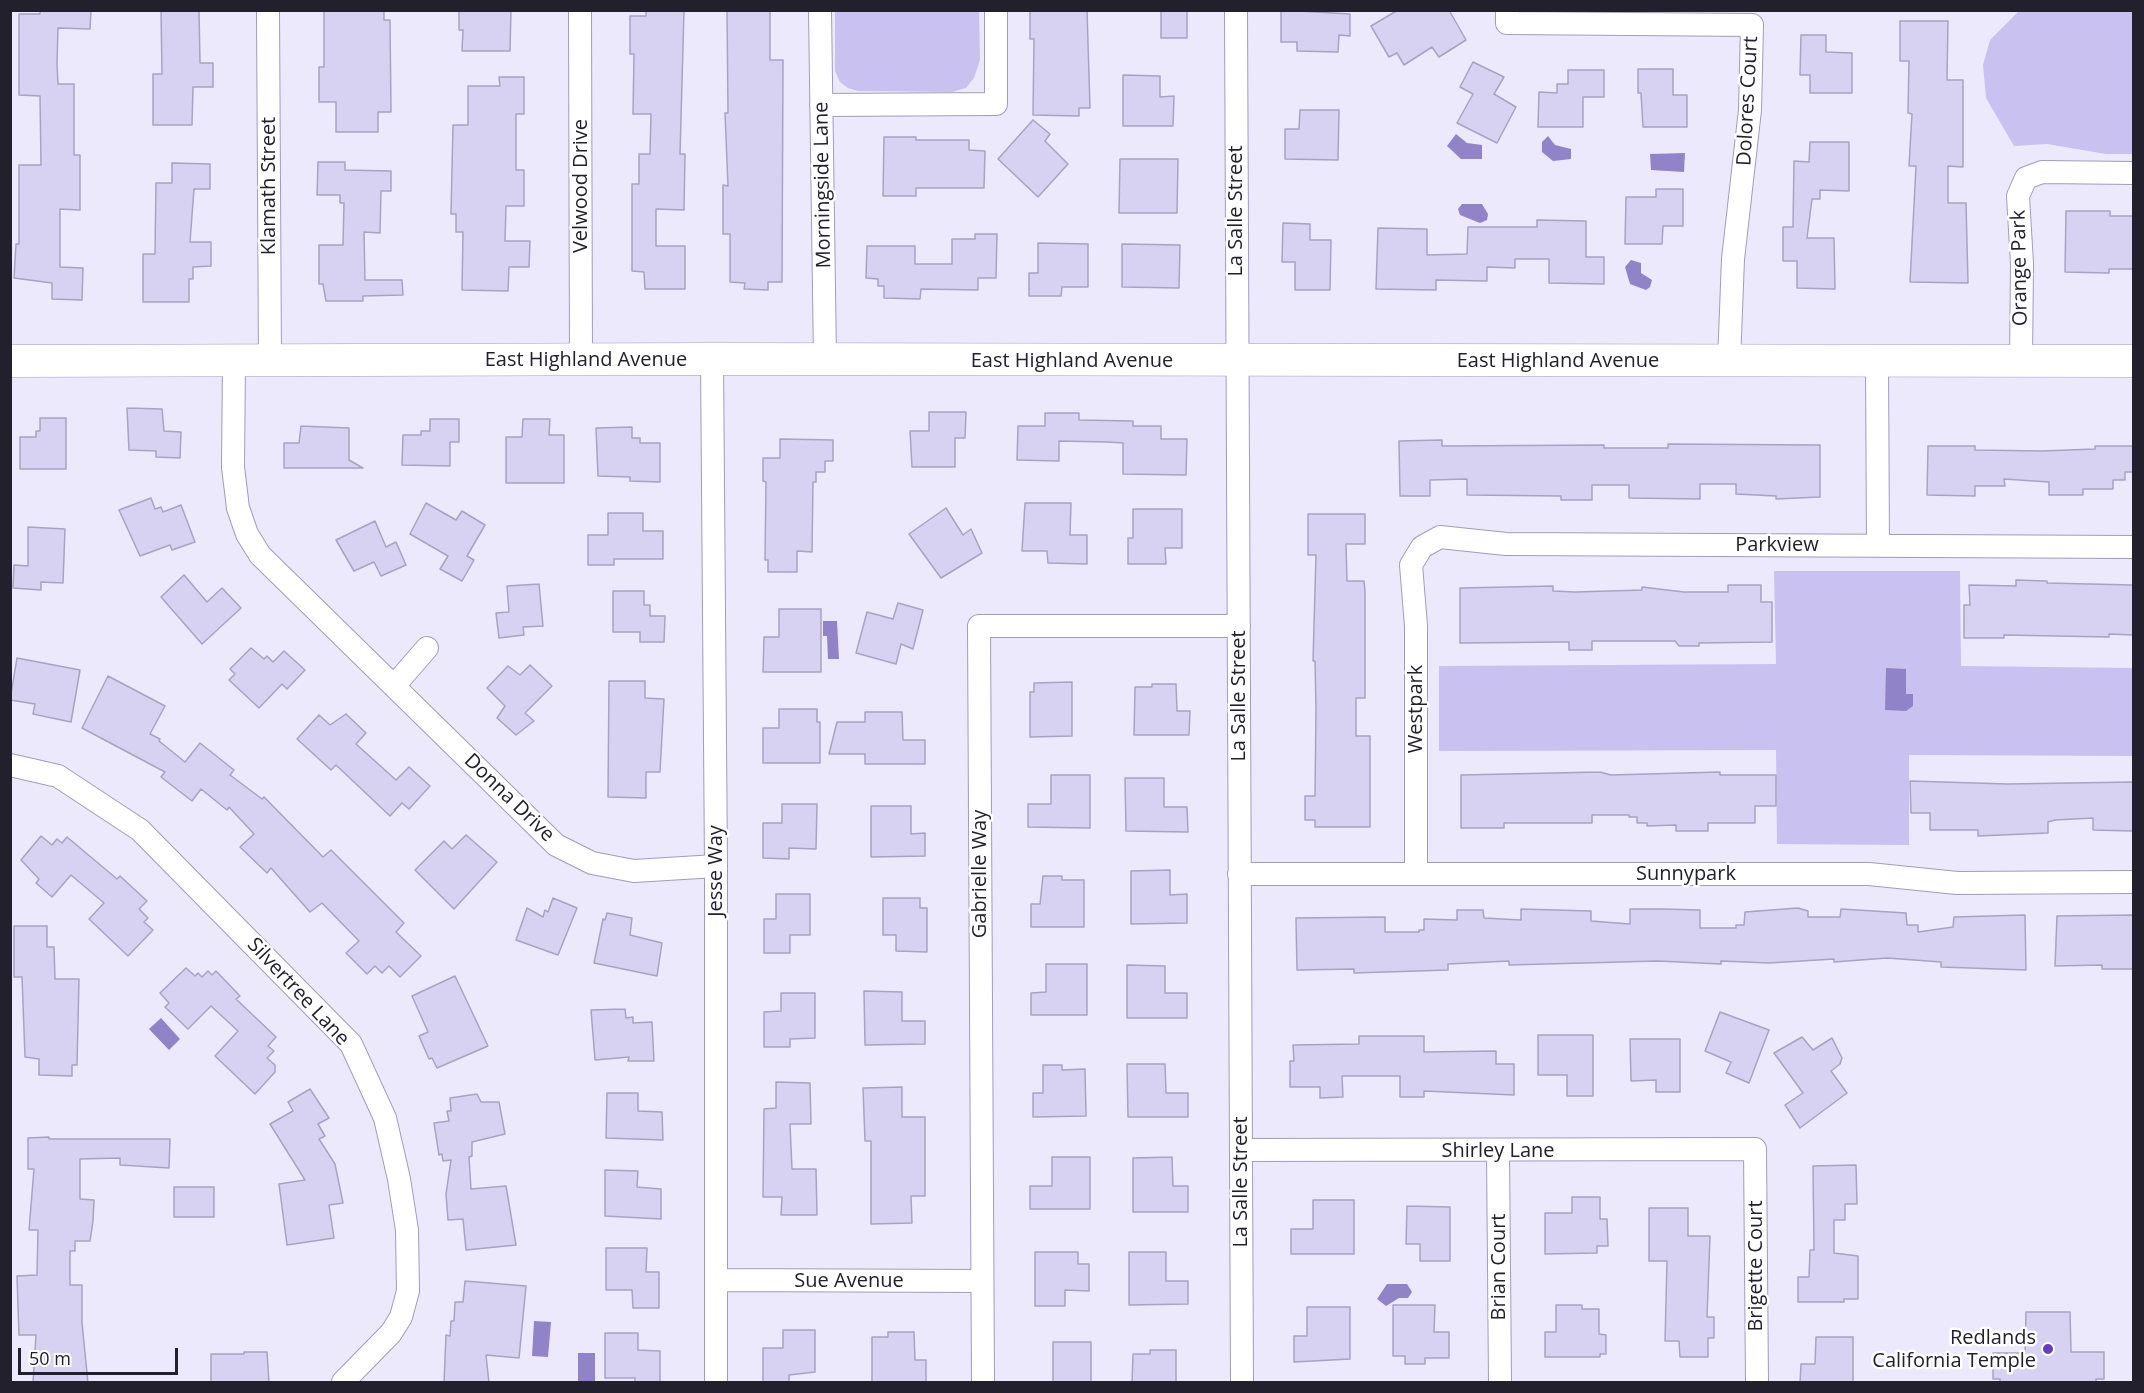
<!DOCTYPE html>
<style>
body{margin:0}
#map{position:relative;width:2144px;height:1393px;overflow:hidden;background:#ece9fd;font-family:"Open Sans",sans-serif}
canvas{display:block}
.frame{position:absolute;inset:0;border:12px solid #22202c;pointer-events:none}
.scale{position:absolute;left:18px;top:1348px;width:160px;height:27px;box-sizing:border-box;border:3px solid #22202c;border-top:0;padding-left:8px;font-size:18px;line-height:21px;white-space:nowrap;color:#22202c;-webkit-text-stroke:4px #fff;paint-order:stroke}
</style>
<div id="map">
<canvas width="2144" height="1393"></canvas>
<div class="frame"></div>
<div class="scale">50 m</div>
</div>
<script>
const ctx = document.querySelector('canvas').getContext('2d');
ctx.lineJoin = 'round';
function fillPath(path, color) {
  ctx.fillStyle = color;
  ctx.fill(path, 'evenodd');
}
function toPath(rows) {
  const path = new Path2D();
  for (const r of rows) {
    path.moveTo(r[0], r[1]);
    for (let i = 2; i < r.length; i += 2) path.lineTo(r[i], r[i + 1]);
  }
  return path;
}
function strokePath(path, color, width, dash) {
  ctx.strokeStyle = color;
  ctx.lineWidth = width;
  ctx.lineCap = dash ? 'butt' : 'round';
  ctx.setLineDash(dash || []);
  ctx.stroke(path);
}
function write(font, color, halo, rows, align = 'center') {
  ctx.font = font + ' "Open Sans",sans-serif';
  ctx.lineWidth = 5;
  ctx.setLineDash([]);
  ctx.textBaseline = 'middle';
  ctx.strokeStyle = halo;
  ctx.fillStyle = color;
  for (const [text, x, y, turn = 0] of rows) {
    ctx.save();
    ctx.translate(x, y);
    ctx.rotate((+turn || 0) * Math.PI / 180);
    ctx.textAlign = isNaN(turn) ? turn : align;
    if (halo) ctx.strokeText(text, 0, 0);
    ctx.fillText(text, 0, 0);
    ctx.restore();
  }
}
const green = toPath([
 [2020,10,2133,11,2133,154,2106,154,2047,144,2014,146,1986,98,1983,65,1990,40],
 [835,11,979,11,980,60,974,78,966,88,952,92,858,91,848,88,840,82,835,71],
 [1774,571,1960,571,1961,666,2133,668,2133,756,1909,755,1909,845,1777,844,1776,750,1439,751,1439,666,1776,664]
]);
const water = toPath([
 [1456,134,1467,143,1482,145,1482,159,1461,159,1447,146],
 [1548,136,1555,145,1571,149,1571,159,1553,161,1542,152,1542,142],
 [1685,153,1684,172,1651,170,1650,154],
 [1462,204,1482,204,1488,214,1487,220,1480,223,1460,215,1458,209],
 [1631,260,1641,263,1641,273,1652,280,1650,287,1646,290,1630,284,1625,267],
 [823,621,837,621,839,659,828,659,827,636,823,636],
 [1886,668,1906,669,1906,694,1913,694,1913,706,1906,711,1885,710],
 [161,1018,180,1039,169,1050,149,1029],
 [1387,1284,1407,1284,1412,1292,1408,1298,1399,1298,1386,1306,1377,1299],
 [534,1321,551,1322,548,1357,532,1356],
 [578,1353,595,1353,595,1382,578,1382]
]);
const building = toPath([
 [40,10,91,10,90,29,58,28,57,64,58,84,74,84,74,155,80,155,80,210,60,209,60,267,83,268,82,300,52,299,52,283,14,278,16,244,19,244,19,165,41,165,40,96,19,95,19,14,40,14,40,10],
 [161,10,199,10,200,63,213,63,213,87,193,87,192,125,153,125,153,74,162,74,161,10],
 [324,10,384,10,384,20,390,20,391,112,378,112,378,132,336,132,336,102,319,102,319,67,324,67,324,10],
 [459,10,511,10,510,51,462,51,463,30,459,30,459,10],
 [646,10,684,10,680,154,685,154,684,210,656,209,656,246,685,246,685,289,645,289,644,272,632,271,632,184,639,184,639,154,650,154,651,114,633,114,634,54,630,54,630,16,646,16,646,10],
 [727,10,770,10,770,60,783,60,782,282,768,282,768,290,744,289,745,283,730,282,730,234,723,234,723,185,728,186,725,113,728,113,727,10],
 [1030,10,1087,10,1090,108,1079,108,1079,116,1033,115,1034,39,1030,39,1030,10],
 [1161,10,1187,10,1187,38,1161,38,1161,10],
 [1281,10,1350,14,1350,36,1339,35,1338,52,1297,51,1297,42,1281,42,1281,10],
 [1398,10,1449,10,1466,40,1439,57,1432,47,1404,65,1397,53,1389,57,1371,26,1398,10],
 [1900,21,1948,21,1947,80,1963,80,1963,167,1948,166,1948,203,1966,203,1968,283,1910,282,1916,166,1909,166,1912,114,1908,113,1909,61,1900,61,1900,21],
 [1801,35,1826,35,1826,52,1852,53,1852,93,1810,93,1810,75,1800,75,1801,35],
 [1473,62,1504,77,1494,94,1516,107,1497,143,1457,123,1473,94,1460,87,1473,62],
 [1638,69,1673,69,1673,95,1687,95,1687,127,1643,127,1641,93,1638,93,1638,69],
 [1568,70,1604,70,1604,97,1583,97,1583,127,1538,127,1539,92,1557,93,1557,84,1568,84,1568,70],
 [1123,75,1160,76,1160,97,1174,96,1173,126,1123,126,1123,75],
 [499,77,524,77,524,114,516,114,516,170,524,170,524,206,506,206,505,241,530,241,529,267,509,267,508,291,462,290,463,232,456,232,456,214,451,214,453,125,468,125,468,86,500,86,499,77],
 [1300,110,1339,110,1338,160,1285,159,1285,129,1299,129,1300,110],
 [1033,120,1050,134,1045,141,1068,164,1038,197,998,159,1033,120],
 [884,137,916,137,916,140,969,140,969,150,985,151,984,188,916,188,916,196,883,196,884,137],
 [1810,142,1849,142,1849,191,1820,190,1820,199,1812,199,1807,238,1834,238,1835,289,1797,288,1797,261,1783,261,1783,227,1793,227,1794,161,1809,162,1810,142],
 [1120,159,1178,159,1177,213,1119,213,1120,159],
 [318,162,345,162,345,170,391,171,391,191,381,191,380,233,364,232,365,280,402,280,403,295,363,296,363,301,326,301,323,284,319,284,319,245,343,245,344,203,340,203,340,195,317,195,318,162],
 [172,163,210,164,210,189,194,189,190,242,211,242,211,266,193,267,193,279,189,279,189,302,143,302,143,254,155,254,156,183,172,183,172,163],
 [1656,189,1683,189,1683,226,1663,226,1662,244,1625,244,1626,197,1656,197,1656,189],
 [2066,211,2110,211,2110,216,2133,216,2133,269,2109,269,2109,273,2065,272,2066,211],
 [1537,220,1586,221,1586,257,1604,257,1604,284,1549,283,1549,259,1515,259,1515,268,1487,267,1487,281,1436,280,1436,290,1376,289,1378,228,1427,229,1427,255,1467,254,1468,227,1537,227,1537,220],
 [1283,223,1310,224,1310,240,1331,240,1330,290,1295,290,1295,262,1282,262,1283,223],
 [975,234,997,234,996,278,978,278,978,290,921,289,920,299,884,298,884,286,878,286,878,279,866,278,867,246,915,246,915,264,952,264,952,239,975,239,975,234],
 [1038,243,1088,244,1088,287,1062,287,1061,296,1029,296,1029,273,1038,273,1038,243],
 [1122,244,1180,245,1179,288,1122,287,1122,244],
 [127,408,162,409,164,431,181,432,180,458,156,457,156,451,129,450,127,408],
 [929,412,966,412,965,438,955,438,955,467,912,467,910,431,929,431,929,412],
 [1045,413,1079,413,1079,420,1133,421,1133,426,1161,426,1161,439,1187,439,1186,475,1123,474,1123,443,1107,442,1059,441,1059,461,1017,460,1018,426,1045,426,1045,413],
 [40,418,66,418,66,469,20,469,20,437,36,437,36,431,40,431,40,418],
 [430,419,459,419,459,442,450,442,450,466,402,465,403,435,421,435,421,431,430,431,430,419],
 [523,419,550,419,549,435,564,435,564,483,506,483,506,437,522,437,523,419],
 [301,426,349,428,349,460,363,468,284,468,284,443,299,443,301,426],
 [632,427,632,438,640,438,640,443,660,443,660,482,630,481,630,477,598,476,596,428,632,427],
 [780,439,833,440,833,461,825,461,825,472,816,472,816,482,813,482,812,552,797,551,797,572,768,572,768,560,765,560,766,482,763,481,763,458,780,458,780,439],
 [1442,440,1442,446,1604,445,1604,448,1668,448,1668,444,1820,445,1820,497,1776,499,1776,496,1736,494,1736,484,1700,484,1700,499,1629,498,1629,485,1592,485,1592,500,1561,500,1561,496,1467,495,1467,479,1430,480,1430,496,1400,496,1399,441,1442,440],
 [1928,446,1975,446,1975,450,2042,451,2095,449,2095,446,2133,446,2133,472,2125,472,2125,480,2113,480,2113,489,2083,489,2083,495,2049,495,2049,482,2004,479,2005,486,1975,486,1975,496,1927,495,1928,446],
 [151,498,155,509,161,507,163,512,181,505,195,542,172,550,170,545,140,556,119,510,151,498],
 [426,503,456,520,462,511,485,525,467,556,474,560,462,581,440,569,448,556,410,534,426,503],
 [1025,503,1071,503,1070,535,1087,535,1087,564,1048,563,1047,551,1022,551,1025,503],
 [946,508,963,535,971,529,982,553,941,578,909,534,946,508],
 [1133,509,1182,509,1182,548,1165,548,1166,564,1128,564,1128,538,1133,538,1133,509],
 [608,513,643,513,643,531,663,531,663,559,614,559,614,565,588,565,588,535,608,535,608,513],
 [1308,514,1365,514,1365,544,1346,544,1347,581,1364,581,1365,591,1365,698,1356,698,1356,736,1370,736,1370,827,1315,827,1315,820,1305,820,1305,796,1315,796,1316,708,1315,661,1313,661,1316,555,1308,555,1308,514],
 [375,521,386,547,396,542,406,565,381,576,374,562,354,571,336,540,375,521],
 [28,527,65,529,63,583,41,582,41,590,13,588,14,565,28,566,28,527],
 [184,575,207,602,222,588,241,608,202,644,161,597,184,575],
 [2016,580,2047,581,2047,583,2133,585,2133,635,2109,634,2109,637,2004,635,2004,638,1964,638,1964,605,1970,605,1969,585,2016,586,2016,580],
 [539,584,543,626,523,627,524,635,499,638,496,613,509,612,507,586,539,584],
 [1728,585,1761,585,1761,602,1772,602,1772,642,1699,643,1699,646,1679,646,1675,641,1592,641,1592,650,1569,650,1569,642,1565,642,1460,643,1460,588,1553,586,1553,591,1575,592,1642,590,1642,587,1684,592,1728,592,1728,585],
 [613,591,644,591,644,605,650,605,650,616,665,616,664,642,640,642,640,632,613,632,613,591],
 [898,603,923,610,913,649,901,644,896,664,856,653,867,612,893,619,898,603],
 [779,609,821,609,821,672,763,672,764,637,779,637,779,609],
 [251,648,264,659,267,656,273,662,284,651,305,670,287,689,282,684,259,708,229,680,235,674,230,669,251,648],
 [17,658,80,670,71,722,33,714,35,704,10,700,17,658],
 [530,665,552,686,525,713,534,721,516,735,497,718,505,706,487,688,508,666,520,675,530,665],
 [108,676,165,706,150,734,160,739,159,741,185,762,200,743,234,770,230,775,262,799,264,797,323,857,331,850,404,923,396,932,421,956,400,977,389,966,382,973,375,966,367,974,346,953,359,941,322,903,310,912,271,868,267,873,240,847,254,834,229,807,227,810,201,789,192,801,161,777,165,772,82,728,108,676],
 [609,681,645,681,645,698,664,699,660,772,646,772,646,798,608,797,609,681],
 [1072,682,1072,736,1030,737,1030,692,1034,692,1034,683,1072,682],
 [1152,684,1176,684,1177,711,1190,711,1189,735,1134,735,1135,687,1152,687,1152,684],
 [779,709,817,709,817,722,820,722,820,763,763,763,763,728,779,728,779,709],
 [865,712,902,712,903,740,925,740,925,764,865,764,865,754,829,754,837,722,865,722,865,712],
 [346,714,366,733,356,744,396,780,409,767,430,786,409,809,402,803,390,816,336,765,331,770,297,739,319,715,330,725,346,714],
 [1600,772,1611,775,1720,772,1720,775,1776,775,1776,806,1755,806,1755,823,1708,823,1708,831,1676,831,1676,825,1647,826,1647,823,1637,823,1637,817,1629,817,1629,815,1592,815,1592,823,1504,823,1504,828,1461,828,1461,775,1600,772],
 [1051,775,1090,775,1090,828,1028,827,1028,804,1051,804,1051,775],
 [1125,778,1164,778,1164,807,1187,807,1188,832,1126,831,1125,778],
 [1910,781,2008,784,2133,782,2133,831,2093,830,2093,818,2055,820,2048,822,2048,833,1978,836,1978,830,1930,830,1930,813,1911,813,1910,781],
 [782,804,817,804,816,849,789,848,789,859,763,858,763,823,782,823,782,804],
 [871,806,911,806,911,834,925,833,925,856,871,857,871,806],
 [466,835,497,862,454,909,415,870,444,841,452,849,466,835],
 [41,836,52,845,57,839,62,843,67,837,117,879,120,876,147,901,139,909,148,918,144,922,153,930,128,956,89,919,104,903,71,875,52,897,36,883,39,879,21,860,41,836],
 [1170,870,1170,895,1187,894,1187,923,1131,924,1131,871,1170,870],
 [1043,876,1062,876,1062,880,1084,880,1084,927,1031,927,1031,904,1040,904,1043,876],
 [776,894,810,894,810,935,790,935,790,953,764,953,764,919,776,919,776,894],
 [553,898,577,908,558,955,516,940,527,908,543,917,545,910,548,912,553,898],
 [883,898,920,898,920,908,927,908,927,952,896,951,896,935,883,935,883,898],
 [1798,908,1808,911,1808,917,1840,917,1841,909,1906,913,1907,925,1918,925,1918,932,1953,927,1954,917,2025,915,2026,970,1941,967,1941,962,1887,958,1834,962,1834,959,1769,963,1721,961,1721,964,1658,961,1509,965,1509,961,1448,964,1448,970,1354,973,1354,969,1297,970,1296,918,1385,917,1385,932,1419,932,1419,930,1424,930,1424,919,1457,920,1457,910,1483,910,1484,918,1521,920,1521,909,1591,911,1591,921,1630,924,1630,909,1662,909,1700,910,1700,928,1736,928,1736,925,1744,925,1745,912,1798,908],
 [607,913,632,918,630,935,662,943,657,976,594,963,603,919,605,920,607,913],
 [2133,915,2133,969,2102,969,2102,965,2055,966,2057,916,2133,915],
 [14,926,47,926,47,947,54,947,55,979,79,979,77,1065,72,1065,72,1076,39,1075,39,1059,25,1057,22,977,14,977,14,926],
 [1046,964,1087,964,1087,1015,1031,1015,1031,993,1046,992,1046,964],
 [1127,965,1165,966,1165,993,1187,993,1187,1018,1127,1018,1127,965],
 [186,968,195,976,198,973,202,977,208,971,212,975,216,971,240,996,236,999,276,1037,268,1046,274,1051,267,1058,275,1065,275,1072,255,1094,215,1056,238,1031,211,1006,188,1029,165,1007,169,1003,160,993,186,968],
 [455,976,488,1046,437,1068,432,1058,429,1059,419,1036,428,1032,412,996,455,976],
 [864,991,902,992,902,1021,925,1021,925,1044,865,1045,864,991],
 [781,993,815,993,815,1038,790,1039,790,1047,764,1047,764,1012,781,1011,781,993],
 [625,1009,626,1018,633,1017,633,1023,652,1022,654,1061,628,1061,629,1057,595,1060,591,1010,625,1009],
 [1720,1012,1769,1030,1749,1083,1726,1073,1731,1062,1705,1051,1720,1012],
 [1538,1035,1593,1035,1593,1096,1567,1096,1567,1075,1538,1075,1538,1035],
 [1359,1036,1424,1036,1424,1052,1496,1051,1496,1064,1514,1064,1514,1095,1424,1091,1424,1097,1400,1097,1400,1076,1342,1076,1343,1097,1320,1098,1320,1087,1290,1087,1290,1061,1294,1061,1293,1045,1359,1044,1359,1036],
 [1802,1037,1813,1050,1832,1038,1842,1058,1840,1064,1831,1071,1847,1093,1800,1128,1785,1105,1803,1093,1774,1053,1802,1037],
 [1630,1039,1680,1039,1680,1092,1656,1092,1656,1080,1631,1081,1630,1039],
 [1127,1064,1165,1064,1166,1093,1188,1093,1188,1117,1128,1117,1127,1064],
 [1043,1065,1062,1065,1062,1070,1085,1069,1086,1116,1033,1117,1033,1093,1043,1093,1043,1065],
 [776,1082,810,1083,811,1124,790,1124,792,1169,816,1169,817,1215,781,1215,782,1197,763,1197,764,1109,776,1108,776,1082],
 [902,1087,902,1117,925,1117,925,1196,911,1196,912,1223,871,1224,871,1141,865,1141,863,1088,902,1087],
 [310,1089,329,1118,318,1124,325,1136,319,1139,335,1164,343,1203,329,1205,334,1238,287,1245,279,1184,305,1180,270,1124,293,1111,288,1102,310,1089],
 [607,1093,638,1093,638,1111,662,1112,663,1140,606,1138,607,1093],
 [477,1094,481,1102,499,1102,505,1134,472,1142,472,1156,469,1157,471,1189,506,1186,516,1245,466,1250,463,1219,448,1220,446,1194,451,1160,443,1161,442,1154,439,1155,434,1123,449,1121,447,1111,451,1111,450,1098,477,1094],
 [49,1137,49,1139,170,1139,169,1168,120,1165,120,1158,80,1159,80,1199,94,1200,93,1221,90,1241,75,1241,75,1251,70,1251,70,1285,82,1285,82,1323,88,1383,33,1383,36,1335,19,1335,17,1276,37,1275,38,1230,29,1230,34,1169,28,1169,28,1138,49,1137],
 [1052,1157,1090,1157,1090,1209,1030,1209,1030,1186,1052,1186,1052,1157],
 [1172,1157,1173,1186,1188,1186,1188,1212,1133,1212,1133,1158,1172,1157],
 [1856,1165,1857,1204,1845,1204,1845,1220,1834,1220,1834,1253,1858,1256,1858,1299,1844,1299,1844,1302,1798,1302,1798,1277,1809,1277,1810,1250,1814,1250,1813,1166,1856,1165],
 [605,1170,638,1171,637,1187,661,1189,661,1219,605,1216,605,1170],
 [174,1187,214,1187,214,1217,174,1217,174,1187],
 [1572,1197,1600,1197,1600,1219,1607,1219,1608,1246,1597,1246,1597,1253,1545,1254,1545,1213,1572,1213,1572,1197],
 [1313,1200,1354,1200,1354,1254,1291,1254,1291,1229,1313,1229,1313,1200],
 [1407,1206,1450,1207,1450,1261,1420,1261,1420,1244,1406,1244,1407,1206],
 [1649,1208,1688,1208,1688,1236,1710,1236,1707,1317,1714,1317,1714,1338,1708,1338,1708,1357,1680,1357,1679,1341,1665,1341,1667,1261,1649,1261,1649,1208],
 [606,1248,647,1248,646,1272,659,1272,659,1308,633,1308,632,1290,606,1290,606,1248],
 [1035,1252,1078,1252,1078,1264,1089,1264,1089,1291,1065,1290,1065,1306,1035,1306,1035,1252],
 [1129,1252,1166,1252,1166,1281,1188,1281,1188,1304,1129,1305,1129,1252],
 [465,1281,526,1286,519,1358,486,1355,489,1383,444,1383,446,1335,450,1336,451,1321,454,1321,455,1302,463,1302,465,1281],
 [1393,1305,1435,1305,1434,1332,1449,1332,1449,1358,1425,1358,1425,1364,1405,1364,1405,1356,1393,1356,1393,1305],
 [1556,1305,1582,1305,1582,1309,1599,1309,1599,1334,1606,1335,1606,1354,1600,1354,1600,1357,1545,1357,1545,1332,1556,1332,1556,1305],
 [1307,1307,1350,1307,1350,1359,1294,1362,1294,1336,1307,1336,1307,1307],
 [2026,1312,2070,1312,2071,1352,2104,1352,2104,1379,2096,1379,2096,1383,2000,1383,2000,1379,1993,1379,1993,1353,2025,1353,2026,1312],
 [783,1330,815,1330,815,1372,789,1375,789,1383,763,1383,763,1348,783,1348,783,1330],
 [888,1332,914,1332,915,1360,926,1360,926,1382,872,1382,872,1337,888,1337,888,1332],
 [605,1333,638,1333,638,1350,660,1351,660,1383,635,1383,635,1378,605,1378,605,1333],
 [1816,1337,1853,1337,1853,1383,1800,1383,1801,1364,1815,1364,1816,1337],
 [1053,1342,1091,1342,1091,1383,1053,1383,1053,1342],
 [1150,1350,1176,1350,1176,1383,1132,1383,1133,1354,1150,1354,1150,1350],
 [244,1352,267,1352,269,1383,211,1383,211,1354,244,1354,244,1352]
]);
const street = toPath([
 [268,10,270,361],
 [580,10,581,361],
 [820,10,825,360],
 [1236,10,1242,1382],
 [1507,10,1507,23,1752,25,1750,110,1733,259,1729,362],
 [821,105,996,104,996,10],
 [712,359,716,866,716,1382],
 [2021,360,2022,264,2018,196,2026,178,2042,172,2134,173],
 [234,361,233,467,238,508,247,534,260,555,556,845,592,863,634,871,716,866],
 [1877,362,1878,546],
 [394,686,427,648],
 [10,765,58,776,140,830,351,1044,385,1118,399,1179,407,1230,408,1291,401,1317,391,1333,343,1382],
 [1416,873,1416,626,1411,565,1422,547,1440,537,1506,544,2134,547],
 [1239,874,1869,874,1957,883,2134,882],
 [1241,1150,1755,1149,1757,1382],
 [1498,1151,1500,1382],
 [716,1280,982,1281],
 [983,1382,979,626,1239,626]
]);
const secondary = toPath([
 [10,361,712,359,2134,361]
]);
const markers = [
 [2048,1349,6,"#653fb7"]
];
const streetNames = [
 ["Dolores Court",1748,101,-87],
 ["Morningside Lane",823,185,-91],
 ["Klamath Street",269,186,-90],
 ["Velwood Drive",581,186,-90],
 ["La Salle Street",1236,211,-90],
 ["Orange Park",2020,268,-91],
 ["East Highland Avenue",586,360],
 ["East Highland Avenue",1072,361],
 ["East Highland Avenue",1558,361],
 ["Parkview",1777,545],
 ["La Salle Street",1239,696,-90],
 ["Westpark",1416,709,-90],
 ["Donna Drive",509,798,44],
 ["Jesse Way",716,871,-90],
 ["Gabrielle Way",980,874,-90],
 ["Sunnypark",1686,874],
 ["Silvertree Lane",298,992,47],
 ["Shirley Lane",1498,1151],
 ["La Salle Street",1241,1182,-90],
 ["Brigette Court",1756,1266,-90],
 ["Brian Court",1499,1267,-90],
 ["Sue Avenue",849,1281]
];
const poiNames = [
 ["Redlands",2036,1338],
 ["California Temple",2036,1361]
];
fillPath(green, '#c9c1f0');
fillPath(water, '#9183c8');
fillPath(building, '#d7d2f2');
strokePath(building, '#a8a3c2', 1.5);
strokePath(street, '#a19cba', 24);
strokePath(secondary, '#a19cba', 33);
strokePath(street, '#fff', 22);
strokePath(secondary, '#fff', 32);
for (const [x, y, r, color] of markers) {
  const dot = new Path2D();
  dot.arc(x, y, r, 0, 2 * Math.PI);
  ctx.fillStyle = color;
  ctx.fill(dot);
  strokePath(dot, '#fff', 2);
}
write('20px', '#22202c', '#fff', streetNames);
write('20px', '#22202c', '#fff', poiNames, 'right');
</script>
